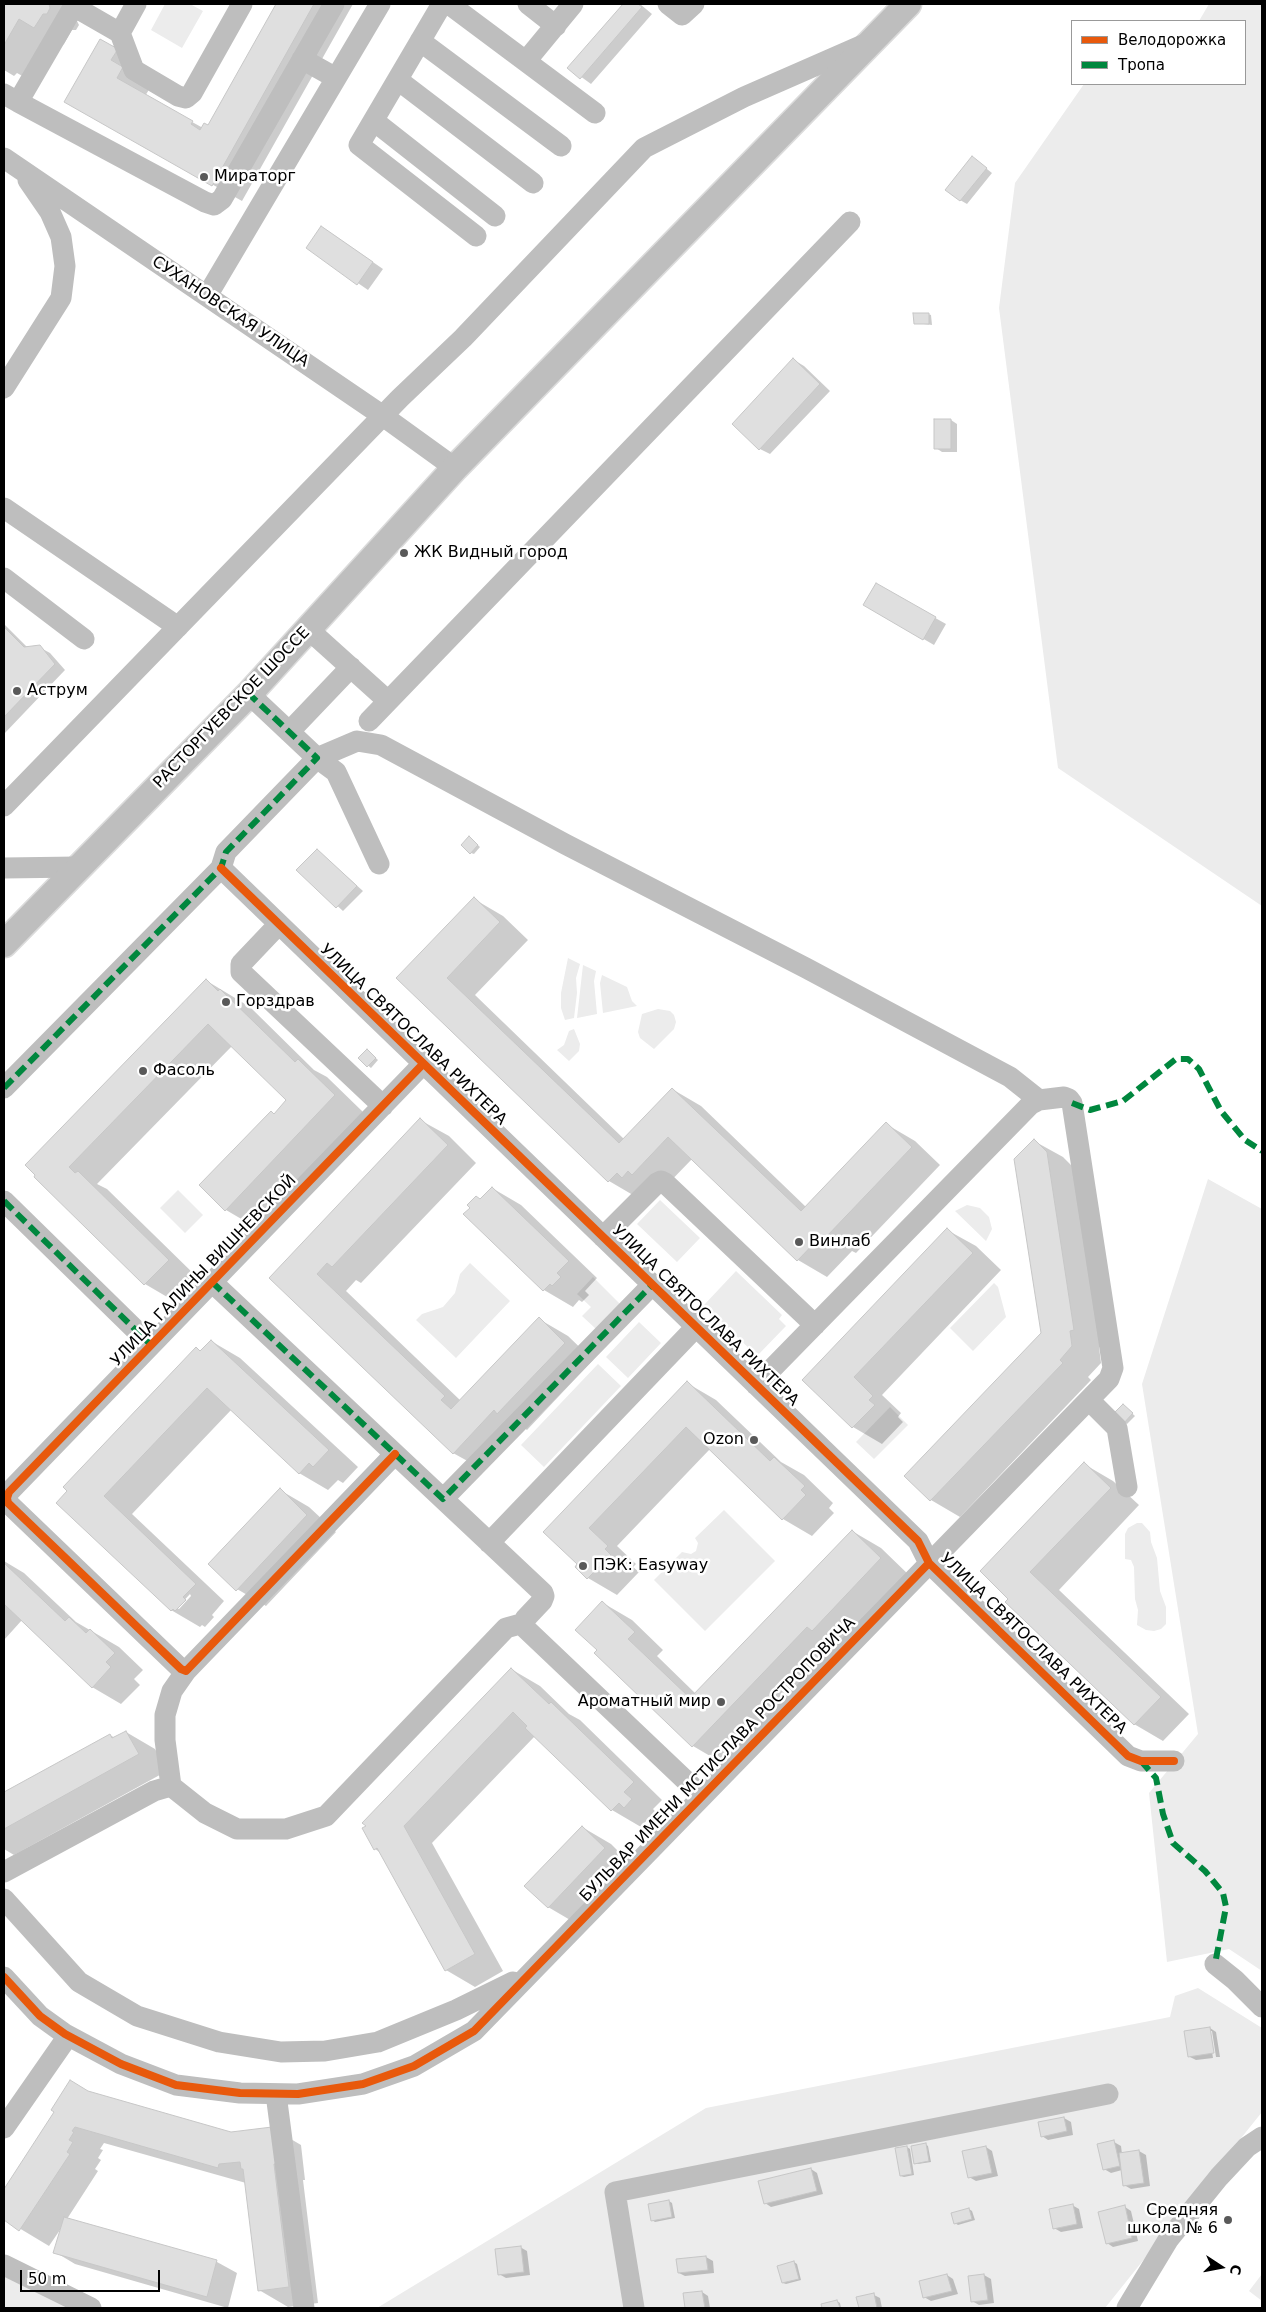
<!DOCTYPE html>
<meta charset="utf-8">
<style>
body{margin:0}
#map{position:relative;width:1266px;height:2312px;overflow:hidden;background:#fff;font-family:"DejaVu Sans",sans-serif}
canvas{display:block}
.frame{position:absolute;inset:0;border:5px solid #000;pointer-events:none}
.legend{position:absolute;left:1071px;top:20px;width:175px;height:65px;box-sizing:border-box;background:#fff;border:1px solid #999;margin:0;padding:6px 9px;list-style:none;font-size:15px;color:#000}
.legend li{display:flex;align-items:center;gap:10px;height:25px}
.legend b{width:25px;border:1px solid #999}
.north{position:absolute;left:1196px;top:2242px;width:50px;height:50px;-webkit-text-stroke:4px #fff;paint-order:stroke;rotate:101deg;font-size:14px;font-weight:700;line-height:20px;text-align:center;color:#000}
.north::after{content:'';display:block;margin:auto;width:18px;height:22px;background:#000;clip-path:polygon(50% 0,100% 100%,50% 72%,0 100%)}
.scale{position:absolute;left:20px;top:2270px;width:140px;height:22px;box-sizing:border-box;border:2px solid #000;border-top:0;padding-left:6px;font-size:15px;line-height:18px;white-space:nowrap;color:#000;-webkit-text-stroke:4px #fff;paint-order:stroke}
</style>
<div id="map">
<canvas width="1266" height="2312"></canvas>
<div class="frame"></div>
<ul class="legend">
<li><b style="height:6px;background:#e8590c"></b>Велодорожка</li>
<li><b style="height:6px;background:#00873e"></b>Тропа</li>
</ul>
<div class="north">С</div>
<div class="scale">50 m</div>
</div>
<script>
const ctx = document.querySelector('canvas').getContext('2d');
ctx.lineJoin = 'round';
function fillPath(path, color) {
  ctx.fillStyle = color;
  ctx.fill(path, 'evenodd');
}
function toPath(rows) {
  const path = new Path2D();
  for (const r of rows) {
    path.moveTo(r[0], r[1]);
    for (let i = 2; i < r.length; i += 2) path.lineTo(r[i], r[i + 1]);
  }
  return path;
}
function strokePath(path, color, width, dash) {
  ctx.strokeStyle = color;
  ctx.lineWidth = width;
  ctx.lineCap = dash ? 'butt' : 'round';
  ctx.setLineDash(dash || []);
  ctx.stroke(path);
}
function write(font, color, halo, rows, align = 'center') {
  ctx.font = font + ' "DejaVu Sans",sans-serif';
  ctx.lineWidth = 5;
  ctx.setLineDash([]);
  ctx.textBaseline = 'middle';
  ctx.strokeStyle = halo;
  ctx.fillStyle = color;
  for (const [text, x, y, turn = 0] of rows) {
    ctx.save();
    ctx.translate(x, y);
    ctx.rotate((+turn || 0) * Math.PI / 180);
    ctx.textAlign = isNaN(turn) ? turn : align;
    if (halo) ctx.strokeText(text, 0, 0);
    ctx.fillText(text, 0, 0);
    ctx.restore();
  }
}
const green = toPath([
 [165,4,190,4,203,11,182,48,151,30],
 [1209,4,1262,4,1262,906,1058,768,999,308,1015,183,1084,84,1245,84,1245,21,1199,21],
 [568,958,580,964,576,978,577,993,574,1018,565,1020,561,1008,561,993],
 [583,965,596,971,594,981,597,1014,577,1018],
 [602,975,627,987,632,1001,637,1006,603,1013,600,983],
 [658,1009,670,1011,674,1015,676,1022,674,1029,654,1049,640,1038,638,1032,642,1014],
 [574,1029,580,1044,579,1051,569,1061,557,1050,564,1045,569,1031],
 [1208,1179,1262,1209,1262,1971,1229,1949,1167,1962,1149,1793,1198,1734,1142,1384],
 [178,1190,203,1215,185,1233,160,1208],
 [660,1200,700,1238,677,1262,637,1224],
 [967,1205,980,1208,989,1217,992,1229,986,1241,955,1211],
 [470,1263,510,1301,456,1358,416,1320,422,1314,443,1307,455,1293,460,1274],
 [736,1271,782,1315,779,1319,786,1326,757,1356,704,1305],
 [593,1277,620,1304,596,1329,582,1316,591,1307,577,1294],
 [994,1283,998,1287,1006,1317,973,1351,950,1328],
 [639,1322,661,1343,628,1378,606,1357],
 [598,1364,621,1386,544,1467,521,1445],
 [890,1407,908,1425,874,1459,856,1442],
 [724,1510,775,1561,705,1631,654,1580,682,1552,691,1554,696,1551,698,1543,695,1538],
 [1137,1523,1142,1523,1150,1532,1151,1542,1157,1558,1160,1591,1166,1607,1166,1624,1161,1629,1154,1631,1146,1630,1137,1625,1138,1610,1135,1599,1134,1567,1131,1560,1125,1559,1125,1534,1128,1528],
 [1198,1988,1262,2028,1262,2112,1105,2308,377,2308,706,2108,1170,2017,1175,1996],
 [4,2261,103,2308,4,2308],
 [1262,2274,1262,2301,1249,2291]
]);
const shadow = toPath([
 [4,4,87,4,77,21,79,25,76,30,72,30,64,44,24,77,17,73,14,76,4,70],
 [278,4,353,4,242,201,95,119,100,41,146,67,152,85,145,96,203,128,209,126],
 [624,4,640,4,652,14,591,84,569,68],
 [973,158,992,173,967,204,960,200],
 [322,227,383,269,368,290,307,248],
 [928,314,931,315,932,325,915,323],
 [794,360,804,366,830,391,770,454,760,449],
 [951,420,957,424,957,452,942,452,936,448],
 [877,585,946,624,934,645,865,605],
 [4,624,28,648,39,647,50,653,65,670,4,734],
 [470,838,480,847,474,854,471,853],
 [317,850,363,891,343,911,298,870],
 [474,899,503,916,528,940,475,995,624,1139,672,1089,701,1106,806,1207,886,1124,915,1141,940,1165,856,1253,852,1251,827,1277,798,1260,693,1158,662,1190,638,1198,609,1181,398,978],
 [207,981,250,1007,314,1070,327,1077,363,1112,255,1227,226,1210,200,1185,271,1112,275,1114,288,1100,232,1046,97,1184,107,1189,197,1277,174,1301,145,1284,36,1177],
 [367,1050,378,1060,371,1068,359,1058],
 [420,1120,449,1136,476,1163,361,1283,356,1280,346,1291,461,1401,539,1319,568,1336,593,1360,527,1430,523,1427,482,1469,453,1453,271,1278],
 [1034,1141,1063,1157,1076,1170,1103,1346,1099,1347,1101,1363,1088,1377,1091,1380,960,1517,931,1500,906,1476,1043,1334],
 [492,1188,521,1205,597,1278,585,1291,589,1295,582,1302,579,1300,573,1307,544,1290,481,1200],
 [947,1230,976,1246,1001,1270,882,1395,901,1413,898,1417,903,1422,882,1444,853,1427,803,1380],
 [211,1341,240,1358,358,1467,343,1483,338,1480,328,1490,299,1473,232,1409,132,1514,224,1601,212,1615,214,1617,205,1627,202,1625,200,1627,171,1610,69,1491,196,1349,201,1352],
 [190,1594,191,1596,179,1609,177,1608],
 [687,1383,716,1400,781,1462,804,1475,833,1503,829,1508,834,1513,812,1536,783,1519,710,1449,617,1546,636,1564,633,1567,639,1572,617,1595,588,1578,579,1564,545,1532],
 [1126,1408,1135,1416,1127,1424,1124,1422],
 [1084,1464,1113,1481,1139,1505,1059,1590,1189,1714,1163,1741,1134,1724,1007,1602],
 [280,1490,309,1507,336,1532,266,1606,237,1589],
 [852,1531,881,1548,910,1576,841,1647,836,1644,722,1763,693,1746,598,1650,603,1603,632,1620,663,1650,657,1656,696,1694],
 [4,1561,24,1573,76,1622,119,1647,143,1670,134,1679,140,1685,121,1704,92,1687,22,1620,4,1640],
 [511,1669,540,1686,569,1714,580,1720,662,1800,653,1809,660,1817,654,1824,647,1820,641,1827,612,1810,535,1736,432,1843,503,1971,475,1987,446,1970,381,1853,375,1849,368,1826],
 [126,1732,155,1749,167,1771,14,1855,4,1849,4,1794,110,1735,115,1738],
 [582,1827,611,1844,633,1866,577,1924,548,1907],
 [1210,2028,1216,2032,1220,2057,1216,2057,1212,2031,1209,2031,1213,2058,1196,2060,1190,2057],
 [92,2093,231,2133,272,2128,301,2145,305,2180,303,2180,318,2303,288,2307,259,2290,246,2183,104,2143,100,2149,103,2150,98,2158,101,2160,95,2169,98,2171,67,2219,217,2262,237,2273,228,2308,75,2264,55,2252,62,2227,49,2246,4,2219,4,2191,56,2112],
 [1064,2118,1071,2122,1073,2135,1048,2140,1042,2136],
 [1114,2142,1121,2146,1122,2154,1139,2151,1146,2155,1150,2186,1131,2189,1124,2185,1122,2170,1111,2173,1104,2169],
 [925,2144,928,2146,931,2162,918,2164,915,2163],
 [907,2147,910,2149,914,2175,904,2177,901,2176],
 [986,2147,992,2151,998,2176,976,2181,969,2177],
 [811,2169,817,2173,823,2194,771,2207,765,2203],
 [669,2201,672,2203,675,2218,655,2222,652,2220],
 [1072,2205,1079,2209,1083,2228,1061,2232,1054,2228],
 [1125,2207,1131,2211,1138,2241,1113,2247,1107,2243],
 [969,2209,972,2211,975,2220,958,2225,955,2223],
 [520,2247,527,2251,530,2275,506,2278,499,2274],
 [706,2257,713,2261,714,2273,685,2276,679,2273,677,2260],
 [794,2262,797,2264,801,2280,786,2284,783,2283],
 [947,2275,953,2279,958,2294,931,2301,924,2297],
 [984,2275,991,2279,994,2303,979,2305,972,2301,969,2277],
 [702,2292,708,2296,710,2308,687,2308,685,2294],
 [874,2295,880,2298,882,2308,860,2308,858,2298],
 [837,2301,840,2303,841,2308,823,2308,822,2305]
]);
const building = toPath([
 [4,4,49,4,50,8,47,14,43,14,34,28,19,19,4,45,4,4],
 [276,4,314,4,212,186,64,102,100,39,118,49,111,60,123,67,117,78,193,121,191,124,200,130,204,123,208,125,276,4],
 [623,4,638,4,642,7,580,79,567,68,623,4],
 [972,156,987,168,960,201,945,190,972,156],
 [321,226,373,262,357,285,306,248,321,226],
 [913,313,929,313,929,324,914,324,913,313],
 [793,358,820,384,759,450,732,424,793,358],
 [934,419,951,419,951,449,934,449,934,419],
 [876,583,936,617,923,640,863,605,876,583],
 [4,627,24,647,40,645,55,664,4,717,4,627],
 [469,836,478,845,470,854,461,845,469,836],
 [317,849,357,886,336,908,296,870,317,849],
 [474,897,500,922,447,978,619,1143,672,1088,801,1211,886,1122,912,1147,826,1237,823,1234,797,1261,668,1137,632,1175,628,1171,622,1178,617,1173,608,1182,396,978,474,897],
 [206,979,218,991,220,989,295,1062,298,1059,335,1095,225,1211,199,1185,271,1111,274,1114,286,1100,208,1024,69,1167,75,1173,78,1171,169,1260,144,1285,34,1177,35,1175,25,1165,206,979],
 [367,1049,376,1058,367,1067,358,1058,367,1049],
 [420,1118,448,1145,332,1267,327,1263,317,1274,445,1396,441,1400,451,1409,539,1317,565,1343,497,1414,494,1410,453,1454,269,1278,420,1118],
 [1034,1139,1047,1152,1074,1330,1070,1331,1072,1346,1060,1360,1063,1363,930,1501,904,1476,1041,1333,1014,1159,1034,1139],
 [492,1187,569,1261,557,1273,561,1277,552,1286,550,1284,543,1291,463,1214,470,1208,467,1205,476,1196,480,1199,492,1187],
 [947,1228,973,1253,854,1377,873,1396,869,1400,875,1405,852,1428,802,1380,947,1228],
 [211,1340,329,1450,313,1467,309,1463,299,1474,207,1388,104,1496,196,1584,183,1597,186,1600,175,1611,173,1609,171,1611,56,1503,67,1491,63,1487,196,1347,200,1351,211,1340],
 [687,1381,770,1461,774,1457,805,1486,801,1490,806,1495,782,1520,686,1427,589,1528,608,1546,605,1549,611,1555,587,1579,575,1567,577,1564,543,1532,687,1381],
 [1123,1404,1133,1413,1123,1424,1113,1414,1123,1404],
 [1084,1462,1111,1488,1030,1572,1161,1697,1134,1725,1005,1602,1008,1599,980,1571,1084,1462],
 [280,1488,307,1515,236,1591,208,1564,280,1488],
 [852,1530,881,1558,812,1631,807,1627,692,1747,594,1653,597,1650,575,1630,602,1601,635,1632,628,1639,690,1698,852,1530],
 [4,1563,65,1621,69,1617,86,1633,90,1629,115,1653,106,1662,111,1667,92,1688,4,1604,4,1563],
 [511,1668,549,1704,551,1702,634,1782,624,1792,632,1799,624,1808,619,1803,611,1811,525,1728,527,1726,513,1712,404,1826,475,1954,445,1971,377,1848,374,1850,362,1828,366,1826,362,1823,511,1668],
 [126,1731,139,1754,4,1829,4,1792,110,1734,112,1738,126,1731],
 [582,1826,605,1848,548,1908,524,1886,582,1826],
 [1210,2027,1214,2053,1188,2057,1184,2031,1210,2027],
 [70,2080,88,2091,231,2132,272,2127,277,2164,274,2164,289,2287,258,2291,243,2169,241,2169,240,2162,219,2164,218,2168,75,2127,72,2131,74,2132,69,2140,73,2142,67,2152,70,2154,19,2231,4,2220,4,2189,54,2112,51,2110,70,2080],
 [1064,2117,1067,2131,1041,2137,1038,2122,1064,2117],
 [1114,2140,1120,2166,1103,2170,1097,2144,1114,2140],
 [926,2143,929,2161,914,2164,911,2146,926,2143],
 [907,2146,912,2174,900,2176,895,2148,907,2146],
 [986,2146,992,2173,968,2178,962,2151,986,2146],
 [1139,2150,1144,2183,1123,2186,1119,2153,1139,2150],
 [811,2168,817,2191,764,2204,758,2181,811,2168],
 [669,2200,672,2217,651,2221,648,2204,669,2200],
 [1073,2204,1077,2224,1053,2229,1049,2209,1073,2204],
 [1125,2205,1132,2238,1106,2244,1098,2212,1125,2205],
 [969,2208,972,2219,954,2224,951,2213,969,2208],
 [64,2217,217,2260,207,2297,53,2253,64,2217],
 [521,2246,524,2272,498,2275,495,2249,521,2246],
 [706,2256,708,2270,678,2273,676,2259,706,2256],
 [794,2261,799,2279,782,2283,777,2266,794,2261],
 [947,2274,952,2291,923,2298,919,2281,947,2274],
 [984,2274,988,2300,971,2302,968,2276,984,2274],
 [702,2291,705,2308,685,2308,683,2293,702,2291],
 [874,2293,877,2308,859,2308,856,2297,874,2293],
 [837,2300,840,2308,822,2308,821,2304,837,2300]
]);
const minor = toPath([
 [442,4,359,145,476,236],
 [449,4,595,113],
 [528,4,556,26],
 [668,4,682,15,694,4],
 [73,6,120,33,134,70,178,96,186,98,192,93,242,4],
 [120,33,136,4],
 [420,41,561,146],
 [302,59,336,78],
 [526,61,573,4],
 [398,80,533,183],
 [4,94,18,102,75,4],
 [18,102,205,202,214,205,222,199,334,4],
 [374,121,495,216],
 [4,158,383,416,455,468],
 [207,296,380,4],
 [4,388,61,298,65,266,61,237,50,212,28,180],
 [4,508,178,627],
 [4,578,84,639],
 [308,629,388,701],
 [369,721,850,222],
 [289,732,351,667],
 [4,806,400,398,463,338,644,148,744,97,865,44],
 [379,864,336,772,317,758,357,741,381,745,565,844,806,968,1010,1077,1039,1100],
 [4,868,77,867],
 [221,868,918,1541,929,1563,1128,1756,1141,1761,1174,1761],
 [279,924,241,964,241,972,383,1106],
 [4,1088,221,868,226,852,317,758,249,694],
 [4,1201,151,1345],
 [603,1237,657,1183,661,1181,665,1183,815,1325],
 [212,1282,443,1499,652,1285],
 [1089,1400,1117,1428,1127,1487],
 [395,1454,186,1671,181,1669,8,1503,7,1498,9,1492,423,1064],
 [443,1499,543,1593,544,1596,542,1601,525,1619,524,1627,702,1796],
 [489,1543,696,1327],
 [171,1786,165,1740,165,1715,172,1691,186,1671],
 [4,1872,154,1791,171,1786,205,1813,237,1829,286,1829,326,1816,506,1628,524,1623],
 [4,1899,79,1982,137,2016,219,2042,281,2052,325,2051,378,2042,456,2010,513,1982],
 [1215,1964,1235,1980,1262,2007],
 [4,1977,40,2016,65,2034,121,2064,176,2085,240,2093,298,2094,363,2084,414,2066,474,2031,1109,1379,1113,1368,1072,1103,1069,1099,1064,1097,1039,1100,1031,1104,756,1385],
 [276,2094,304,2308],
 [4,2128,68,2036],
 [4,2265,91,2308],
 [634,2308,615,2192,1108,2094],
 [1127,2308,1168,2240,1219,2177,1247,2147,1262,2137]
]);
const major = toPath([
 [4,944,249,694,455,468,908,4]
]);
const quiet = toPath([
 [4,1088,221,868,226,852,317,758,249,694],
 [1072,1103,1090,1110,1123,1101,1176,1059,1188,1059,1199,1069,1221,1111,1245,1140,1262,1151],
 [4,1201,151,1345],
 [212,1282,443,1499,652,1285],
 [1141,1761,1156,1778,1163,1814,1173,1843,1205,1871,1223,1893,1226,1907,1215,1964]
]);
const cycleway = toPath([
 [221,868,918,1541,929,1563,1128,1756,1141,1761,1174,1761],
 [395,1454,186,1671,181,1669,8,1503,7,1498,9,1492,423,1064],
 [4,1977,40,2016,65,2034,121,2064,176,2085,240,2093,298,2094,363,2084,414,2066,474,2031,929,1563]
]);
const markers = [
 [204,177,5,"#595959"],
 [404,553,5,"#595959"],
 [17,691,5,"#595959"],
 [226,1002,5,"#595959"],
 [143,1071,5,"#595959"],
 [799,1242,5,"#595959"],
 [754,1440,5,"#595959"],
 [583,1566,5,"#595959"],
 [721,1702,5,"#595959"],
 [1228,2220,5,"#595959"]
];
const poiNames = [
 ["Мираторг",214,177],
 ["ЖК Видный город",414,553],
 ["Аструм",27,691],
 ["Горздрав",236,1002],
 ["Фасоль",153,1071],
 ["Винлаб",809,1242],
 ["Ozon",744,1440,"right"],
 ["ПЭК: Easyway",593,1566],
 ["Ароматный мир",711,1702,"right"],
 ["Средняя",1218,2211,"right"],
 ["школа № 6",1218,2229,"right"]
];
const streetNames = [
 ["СУХАНОВСКАЯ УЛИЦА",230,312,34],
 ["РАСТОРГУЕВСКОЕ ШОССЕ",232,708,-46],
 ["УЛИЦА СВЯТОСЛАВА РИХТЕРА",413,1035,44],
 ["УЛИЦА ГАЛИНЫ ВИШНЕВСКОЙ",204,1271,-46],
 ["УЛИЦА СВЯТОСЛАВА РИХТЕРА",705,1316,44],
 ["УЛИЦА СВЯТОСЛАВА РИХТЕРА",1033,1644,44],
 ["БУЛЬВАР ИМЕНИ МСТИСЛАВА РОСТРОПОВИЧА",718,1760,-46]
];
fillPath(green, '#ececec');
fillPath(shadow, '#0003');
fillPath(building, '#dfdfdf');
strokePath(building, '#c7c7c7', 1);
strokePath(major, '#dbdbdb', 29);
strokePath(minor, '#bebebe', 21);
strokePath(major, '#bebebe', 26);
strokePath(quiet, '#00873e', 6, [12, 6]);
strokePath(cycleway, '#e8590c', 8);
for (const [x, y, r, color] of markers) {
  const dot = new Path2D();
  dot.arc(x, y, r, 0, 2 * Math.PI);
  ctx.fillStyle = color;
  ctx.fill(dot);
  strokePath(dot, '#fff', 2);
}
write('16px', '#000', '#fff', poiNames, 'left');
write('16px', '#000', '#fff', streetNames);
</script>
